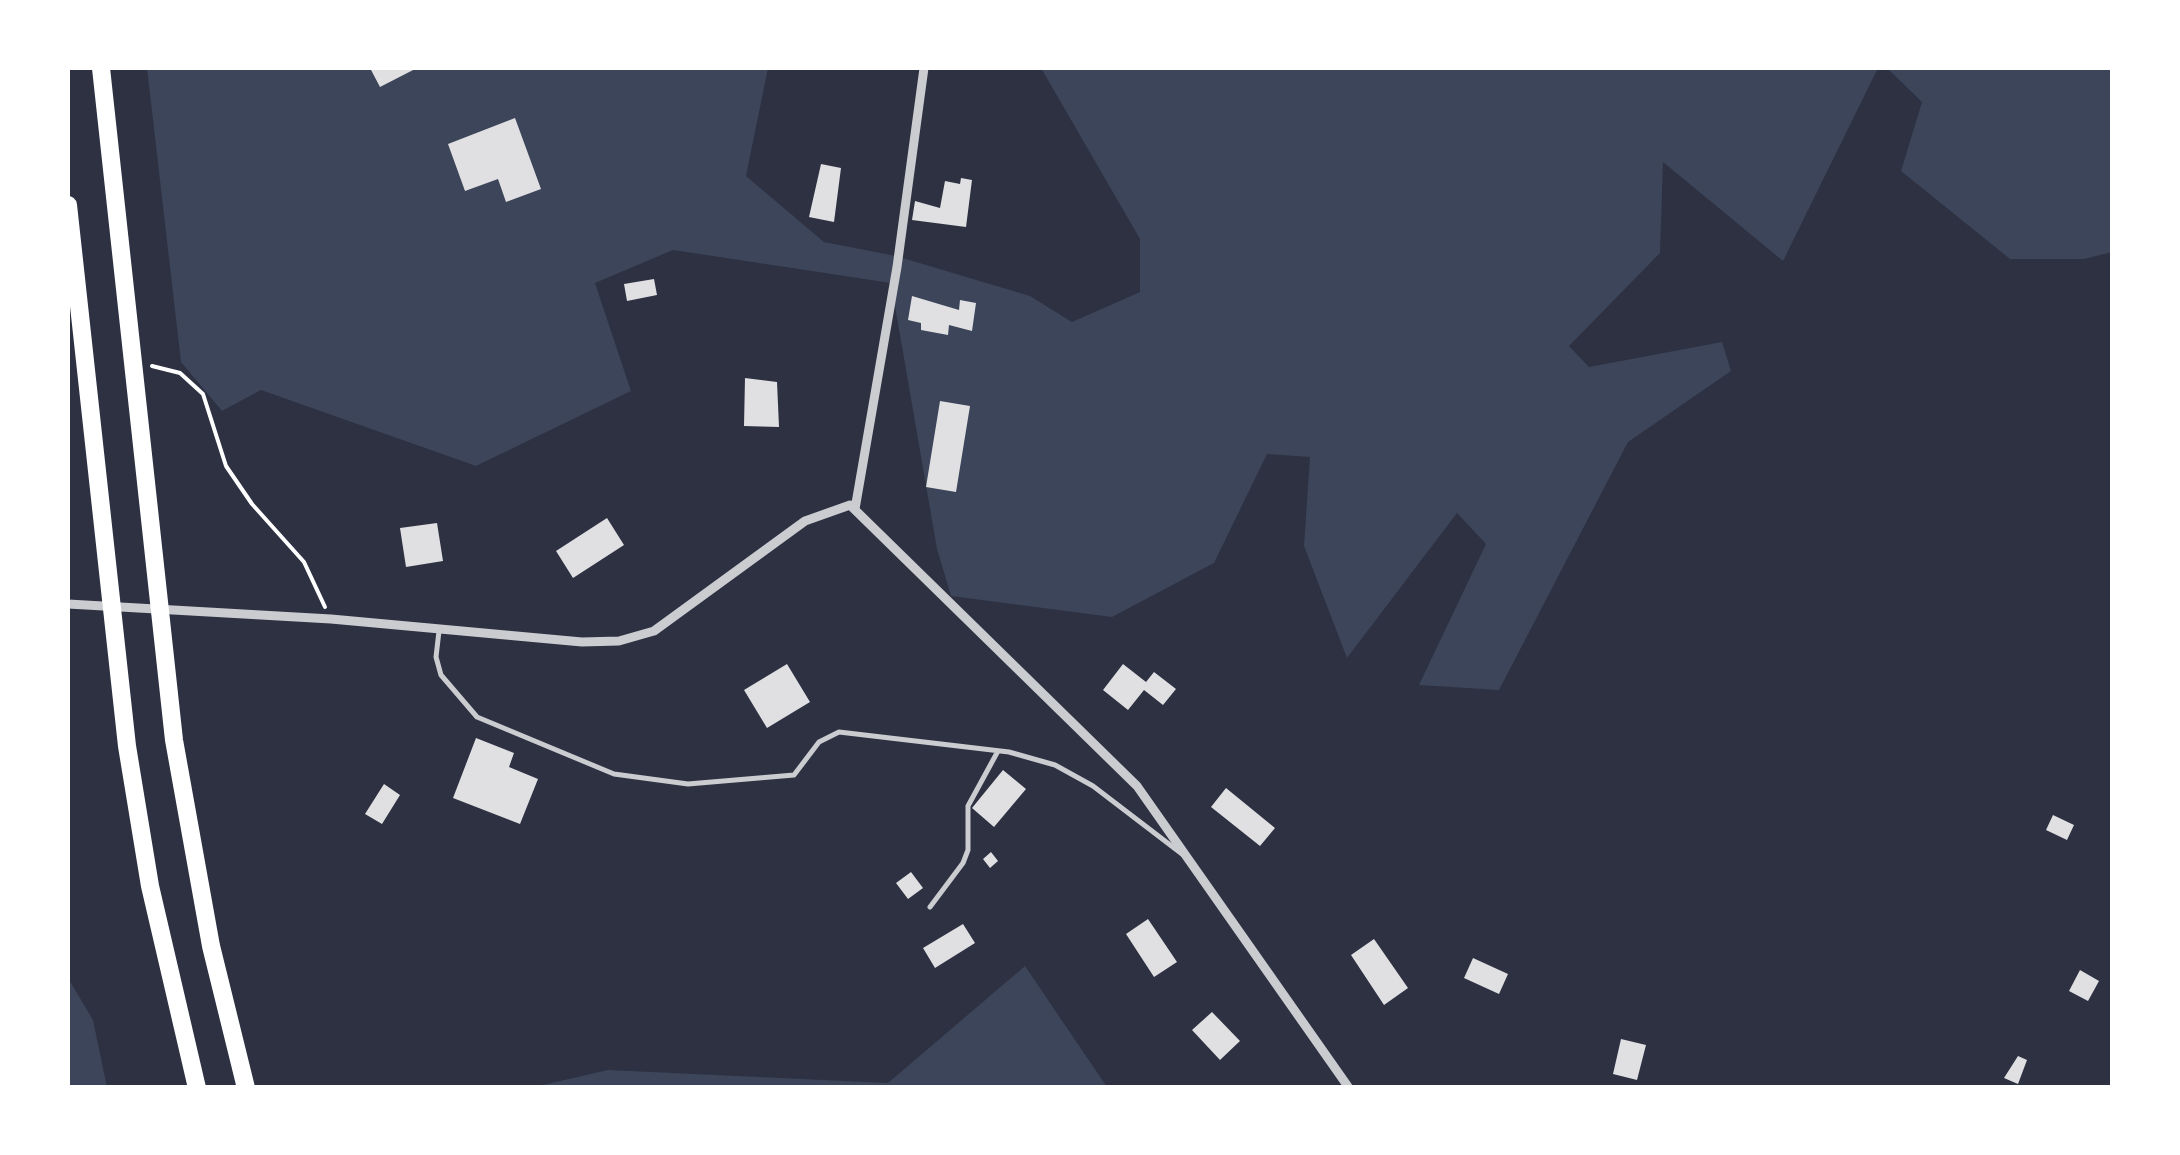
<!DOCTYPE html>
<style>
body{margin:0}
#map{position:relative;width:2180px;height:1155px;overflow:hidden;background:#2d3142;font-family:"PT Sans Narrow",sans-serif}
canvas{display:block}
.frame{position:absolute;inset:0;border:70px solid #fff;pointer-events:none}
</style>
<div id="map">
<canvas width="2180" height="1155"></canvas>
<div class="frame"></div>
</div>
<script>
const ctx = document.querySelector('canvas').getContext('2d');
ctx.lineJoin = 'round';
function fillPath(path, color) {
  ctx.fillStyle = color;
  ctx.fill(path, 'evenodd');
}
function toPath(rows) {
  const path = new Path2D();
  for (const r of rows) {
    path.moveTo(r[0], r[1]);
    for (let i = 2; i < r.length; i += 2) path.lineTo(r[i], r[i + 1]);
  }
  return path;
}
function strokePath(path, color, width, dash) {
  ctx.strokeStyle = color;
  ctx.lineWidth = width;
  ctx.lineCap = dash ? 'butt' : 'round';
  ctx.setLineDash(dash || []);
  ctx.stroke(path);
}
const green = toPath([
 [147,68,768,68,746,176,824,242,896,256,1030,296,1072,322,1140,292,1140,239,1041,68,1878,68,1783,261,1663,162,1660,253,1569,346,1589,367,1722,342,1731,371,1628,442,1499,690,1419,685,1486,544,1457,513,1347,658,1304,546,1310,457,1267,454,1214,563,1112,617,951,596,937,549,891,283,673,250,595,283,631,391,476,466,261,390,222,411,181,362],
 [1887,68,2112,68,2112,252,2084,259,2010,259,1901,171,1922,102],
 [1025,966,1107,1087,534,1087,608,1070,888,1083],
 [68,978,93,1020,107,1087,68,1087]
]);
const building = toPath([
 [370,68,417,68,380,87],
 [515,118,541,189,506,202,498,179,465,191,448,144],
 [821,164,841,168,834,222,809,217],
 [961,178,972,180,966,227,912,220,915,201,940,208,945,181,960,184],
 [654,279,657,295,627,301,624,284],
 [912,296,959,310,960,300,976,303,972,331,949,325,948,335,921,330,921,323,908,320],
 [745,378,777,382,779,427,744,426],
 [940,401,970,406,956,492,926,487],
 [607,518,624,545,573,578,556,551],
 [437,523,443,561,406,567,400,528],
 [787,664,810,702,767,728,744,690],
 [1123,664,1146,682,1154,672,1176,689,1163,705,1144,690,1128,710,1103,690],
 [476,738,514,753,509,767,538,779,520,824,453,798],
 [1003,770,1026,789,994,827,972,808],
 [384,784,400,795,382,824,365,814],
 [1226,788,1275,828,1260,846,1211,807],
 [2053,815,2074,825,2067,840,2046,830],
 [991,852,998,861,990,868,983,859],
 [911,872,923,888,908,899,896,883],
 [1148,919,1177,962,1154,977,1126,934],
 [963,924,975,943,935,968,923,948],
 [1374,939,1408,988,1384,1005,1351,955],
 [1473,958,1508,974,1499,994,1464,978],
 [2080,970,2099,981,2088,1001,2069,991],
 [1212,1012,1240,1041,1220,1060,1192,1030],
 [1621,1039,1646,1045,1637,1080,1613,1074],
 [2018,1056,2027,1060,2018,1084,2004,1078]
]);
const path = toPath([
 [152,366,180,373,203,394,226,466,252,504,304,562,325,607]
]);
const service = toPath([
 [439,631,436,657,441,675,477,717,614,774,688,784,794,775,819,742,839,732,1009,752,1055,765,1093,786,1182,854],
 [930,907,963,863,968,850,968,806,998,751]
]);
const minor = toPath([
 [855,509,897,267,924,68],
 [68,604,331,619,582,642,619,641,654,631,805,521,850,505,1137,786,1349,1088]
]);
const motorway = toPath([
 [101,68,174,740,211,946,246,1088],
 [68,205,127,746,150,886,197,1088]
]);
fillPath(green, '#3c4559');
fillPath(building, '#e0e0e3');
strokePath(path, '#fff', 4);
strokePath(service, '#caccd0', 5);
strokePath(minor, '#caccd0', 9);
strokePath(motorway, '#fff', 18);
</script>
